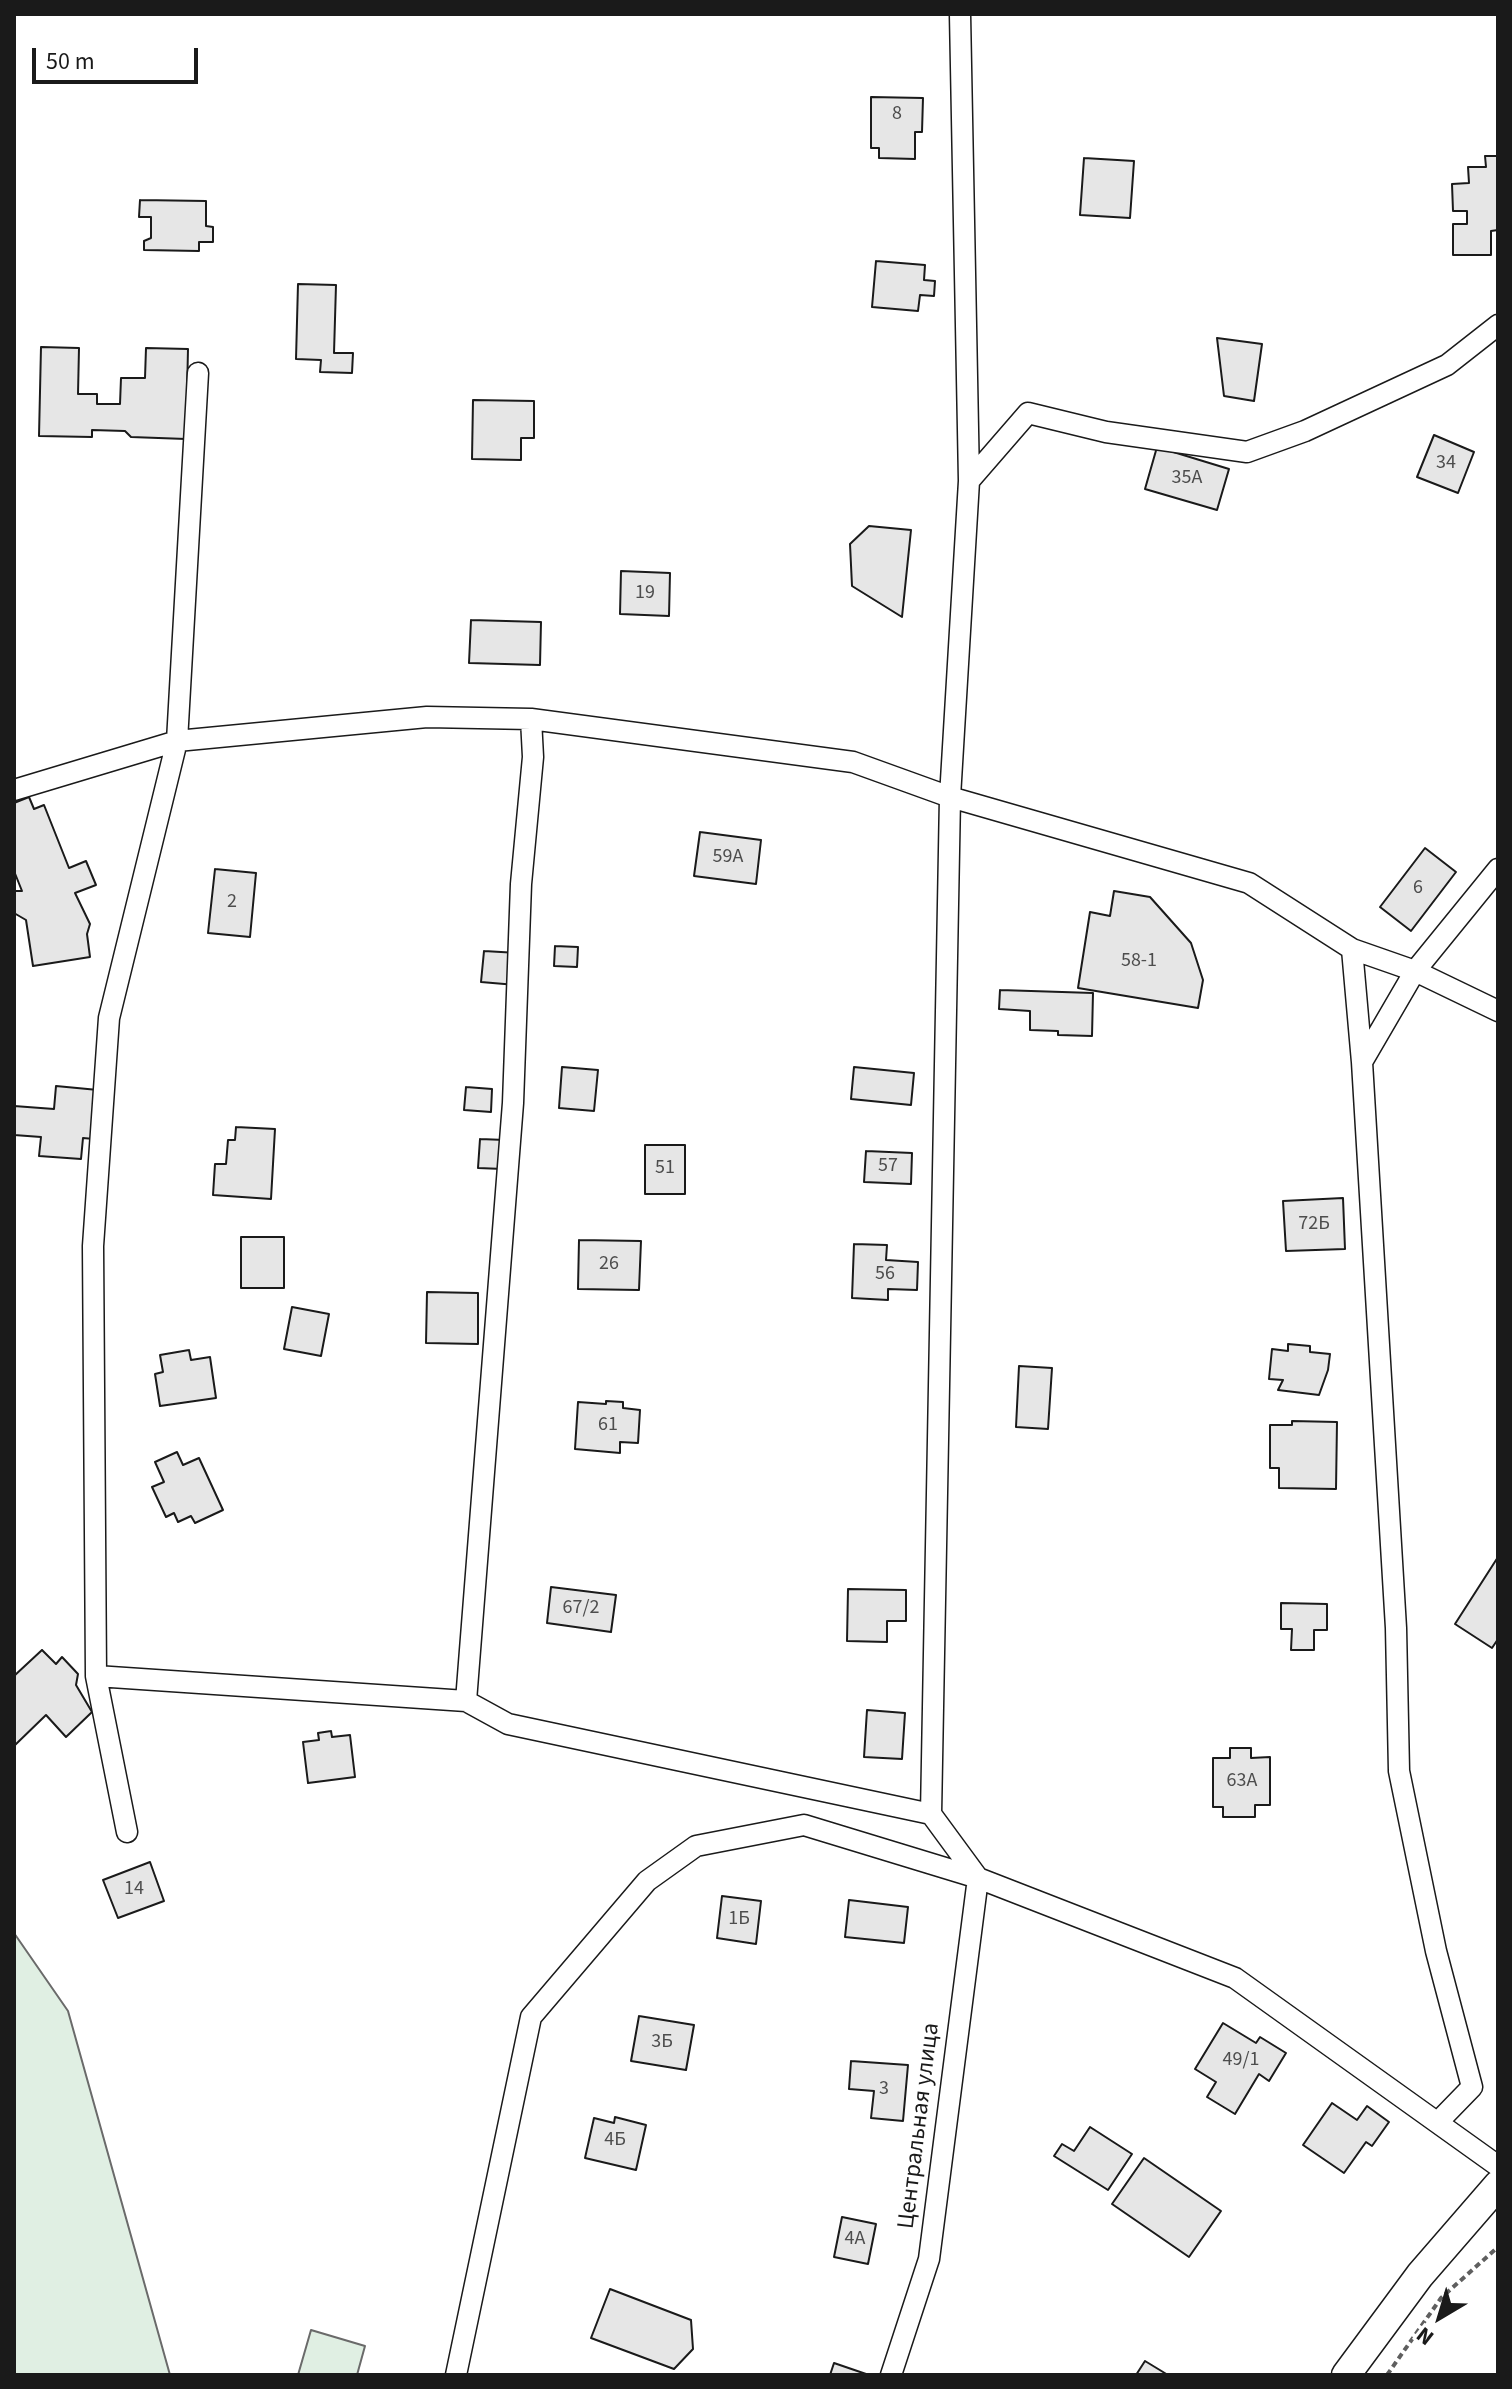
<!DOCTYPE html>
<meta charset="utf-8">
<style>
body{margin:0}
#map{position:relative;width:1512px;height:2389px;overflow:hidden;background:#fff;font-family:"Source Sans 3",sans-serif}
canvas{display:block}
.frame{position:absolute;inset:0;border:16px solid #1a1a1a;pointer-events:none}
.north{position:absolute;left:1400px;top:2277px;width:80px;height:80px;-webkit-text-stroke:6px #fff;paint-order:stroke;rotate:218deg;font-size:22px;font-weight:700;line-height:32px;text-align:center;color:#1a1a1a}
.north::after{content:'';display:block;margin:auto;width:28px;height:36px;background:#1a1a1a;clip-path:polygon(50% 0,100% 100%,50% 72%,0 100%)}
.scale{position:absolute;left:32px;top:48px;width:166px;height:36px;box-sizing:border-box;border:4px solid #1a1a1a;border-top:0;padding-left:10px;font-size:24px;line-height:28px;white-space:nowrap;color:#1a1a1a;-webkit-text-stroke:6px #fff;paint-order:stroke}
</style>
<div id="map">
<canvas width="1512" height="2389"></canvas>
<div class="frame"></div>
<div class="north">N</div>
<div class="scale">50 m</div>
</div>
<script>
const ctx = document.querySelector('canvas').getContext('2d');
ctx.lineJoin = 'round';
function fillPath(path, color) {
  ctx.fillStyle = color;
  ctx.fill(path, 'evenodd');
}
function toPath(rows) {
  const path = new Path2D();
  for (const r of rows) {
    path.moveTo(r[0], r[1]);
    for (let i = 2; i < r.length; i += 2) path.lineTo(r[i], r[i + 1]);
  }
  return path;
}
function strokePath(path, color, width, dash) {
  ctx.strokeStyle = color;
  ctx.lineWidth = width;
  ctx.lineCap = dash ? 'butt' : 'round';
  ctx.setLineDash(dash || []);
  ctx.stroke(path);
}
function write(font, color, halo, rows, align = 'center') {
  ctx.font = font + ' "Source Sans 3",sans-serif';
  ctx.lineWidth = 6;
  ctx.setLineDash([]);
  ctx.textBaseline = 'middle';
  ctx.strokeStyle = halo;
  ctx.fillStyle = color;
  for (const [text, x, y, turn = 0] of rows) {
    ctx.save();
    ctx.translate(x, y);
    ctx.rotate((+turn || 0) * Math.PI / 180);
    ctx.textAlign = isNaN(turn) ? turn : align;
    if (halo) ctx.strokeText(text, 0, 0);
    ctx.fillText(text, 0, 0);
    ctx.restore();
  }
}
const green = toPath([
 [14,1933,68,2011,170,2375,14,2375,14,1933],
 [311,2330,365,2346,357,2375,298,2375,311,2330]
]);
const building = toPath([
 [871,97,923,98,922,132,915,132,915,159,879,158,879,148,871,148,871,97],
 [1485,156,1498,156,1498,230,1491,231,1491,255,1453,255,1453,224,1467,224,1467,211,1453,211,1452,184,1469,183,1468,167,1486,167,1485,156],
 [1084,158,1134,161,1130,218,1080,215,1084,158],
 [140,200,206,201,206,226,213,227,213,242,199,242,199,251,144,250,144,241,151,238,151,217,139,217,140,200],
 [876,261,925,265,924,280,935,281,934,296,920,295,918,311,872,307,876,261],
 [298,284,336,285,334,353,353,353,352,373,320,372,321,360,296,359,298,284],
 [1217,338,1262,344,1254,401,1224,396,1217,338],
 [41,347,79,348,78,394,97,394,97,404,120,404,121,378,145,378,146,348,188,349,186,439,131,437,125,431,92,430,92,437,39,436,41,347],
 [473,400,534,401,534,438,521,438,521,460,472,459,473,400],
 [1434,435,1474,452,1458,493,1417,477,1434,435],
 [1157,447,1229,469,1217,510,1145,489,1157,447],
 [869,526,911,530,902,617,852,586,850,544,869,526],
 [621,571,670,573,669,616,620,614,621,571],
 [471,620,541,622,540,665,469,663,471,620],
 [29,797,34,809,44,805,69,868,86,861,96,885,75,893,90,924,87,934,90,957,33,966,26,920,14,913,14,891,22,891,14,871,14,803,29,797],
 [700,832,761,840,756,884,694,876,700,832],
 [1425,848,1456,872,1411,931,1380,907,1425,848],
 [215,869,256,873,250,937,208,933,215,869],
 [1114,891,1150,897,1191,943,1203,980,1198,1008,1078,988,1090,912,1110,916,1114,891],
 [555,946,578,947,577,967,554,966,555,946],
 [484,951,518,953,516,985,481,982,484,951],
 [1000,990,1093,993,1092,1036,1058,1035,1058,1031,1030,1030,1030,1011,999,1009,1000,990],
 [562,1067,598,1070,594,1111,559,1108,562,1067],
 [854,1067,914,1073,911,1105,851,1099,854,1067],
 [56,1086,98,1090,94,1139,83,1138,81,1159,39,1156,41,1137,14,1135,14,1106,54,1109,56,1086],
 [466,1087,492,1089,491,1112,464,1110,466,1087],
 [236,1127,275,1129,271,1199,213,1195,215,1164,226,1164,228,1140,235,1140,236,1127],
 [480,1139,505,1140,503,1169,478,1168,480,1139],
 [645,1145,685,1145,685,1194,645,1194,645,1145],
 [866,1151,912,1153,911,1184,864,1182,866,1151],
 [1343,1198,1345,1249,1286,1251,1283,1201,1343,1198],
 [241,1237,284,1237,284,1288,241,1288,241,1237],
 [579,1240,641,1241,639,1290,578,1289,579,1240],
 [854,1244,887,1245,886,1260,918,1262,917,1290,888,1289,888,1300,852,1298,854,1244],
 [427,1292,478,1293,478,1344,426,1343,427,1292],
 [292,1307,329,1314,321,1356,284,1349,292,1307],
 [1288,1344,1310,1346,1310,1352,1330,1354,1328,1370,1319,1395,1278,1390,1283,1380,1269,1379,1272,1349,1288,1351,1288,1344],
 [189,1350,191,1360,210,1357,216,1398,160,1406,155,1374,163,1372,160,1355,189,1350],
 [1019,1366,1052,1368,1048,1429,1016,1427,1019,1366],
 [606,1401,623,1402,623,1408,640,1410,638,1443,620,1442,620,1453,575,1449,578,1402,606,1404,606,1401],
 [1292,1421,1337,1422,1336,1489,1279,1488,1279,1468,1270,1468,1270,1425,1292,1425,1292,1421],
 [177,1452,183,1465,199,1458,223,1510,195,1523,191,1516,178,1522,174,1513,166,1517,152,1487,164,1482,155,1462,177,1452],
 [1498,1557,1498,1639,1492,1648,1455,1624,1498,1557],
 [551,1587,616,1595,611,1632,547,1623,551,1587],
 [848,1589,906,1590,906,1621,887,1621,887,1642,847,1641,848,1589],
 [1281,1603,1327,1604,1327,1630,1314,1630,1314,1650,1291,1650,1292,1629,1281,1629,1281,1603],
 [42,1650,56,1664,62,1657,78,1674,76,1685,92,1712,66,1737,46,1715,14,1746,14,1676,42,1650],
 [867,1710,905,1713,902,1759,864,1757,867,1710],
 [331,1731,332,1737,350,1735,355,1777,308,1783,303,1742,319,1740,318,1733,331,1731],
 [1230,1748,1251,1748,1251,1758,1270,1757,1270,1805,1255,1805,1255,1817,1223,1817,1223,1807,1213,1807,1213,1758,1230,1758,1230,1748],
 [150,1862,164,1901,118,1918,103,1880,150,1862],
 [722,1896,761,1901,756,1944,717,1938,722,1896],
 [849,1900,908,1907,904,1943,845,1937,849,1900],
 [639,2016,694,2025,686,2070,631,2061,639,2016],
 [1223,2023,1256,2043,1260,2037,1286,2053,1269,2081,1259,2074,1235,2114,1207,2097,1216,2082,1195,2069,1223,2023],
 [851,2061,908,2065,903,2121,871,2118,874,2091,849,2089,851,2061],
 [1332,2103,1357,2120,1367,2106,1389,2122,1372,2146,1366,2142,1344,2173,1303,2145,1332,2103],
 [615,2117,646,2125,636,2170,585,2158,594,2118,614,2123,615,2117],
 [1090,2127,1132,2154,1108,2190,1054,2156,1062,2144,1074,2151,1090,2127],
 [1144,2158,1221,2211,1189,2257,1112,2204,1144,2158],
 [842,2217,876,2224,868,2264,834,2257,842,2217],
 [610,2289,691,2320,693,2349,674,2369,591,2338,610,2289],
 [1145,2361,1168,2375,1136,2375,1145,2361],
 [834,2363,869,2375,830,2375,834,2363]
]);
const path = toPath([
 [1387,2375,1441,2298,1498,2247]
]);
const minor = toPath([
 [969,481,1028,413,1106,432,1247,452,1305,431,1447,365,1498,325],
 [14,790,177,741,427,717,531,719,853,762,950,797,1249,883,1352,949,1362,1062,1396,1628,1399,1771,1436,1951,1472,2087,1438,2122],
 [1352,949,1415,971,1498,1011],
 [1362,1062,1415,971,1498,869],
 [96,1676,466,1701,508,1724,931,1814,978,1878,929,2259,891,2375],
 [466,1701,513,1103,521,884,533,757,531,719],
 [931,1814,950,797,969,481,960,14],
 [127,1832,96,1676,93,1246,109,1018,177,741,198,373],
 [456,2375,531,2017,647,1881,696,1846,804,1825,978,1878,1235,1978,1498,2166]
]);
const secondary = toPath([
 [1346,2375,1420,2275,1498,2185]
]);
const numberNames = [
 ["8",897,115],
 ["34",1446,464],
 ["35А",1187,479],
 ["19",645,594],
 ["59А",728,858],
 ["6",1418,889],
 ["2",232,903],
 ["58-1",1139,962],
 ["57",888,1167],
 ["51",665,1169],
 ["72Б",1314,1225],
 ["26",609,1265],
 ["56",885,1275],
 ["61",608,1426],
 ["67/2",581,1609],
 ["63А",1242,1782],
 ["14",134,1890],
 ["1Б",739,1920],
 ["3Б",662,2043],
 ["49/1",1241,2061],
 ["3",884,2090],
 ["4Б",615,2141],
 ["4А",855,2240]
];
const streetNames = [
 ["Центральная улица",920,2126,-83]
];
fillPath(green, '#e0efe3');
strokePath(green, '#6a6a6a', 2);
fillPath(building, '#e6e6e6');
strokePath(building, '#1a1a1a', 2);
strokePath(minor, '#1a1a1a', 23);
strokePath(secondary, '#1a1a1a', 31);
strokePath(path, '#5f5f5f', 4, [6, 4]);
strokePath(minor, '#fff', 20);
strokePath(secondary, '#fff', 28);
write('20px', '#4d4d4d', null, numberNames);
write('24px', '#1a1a1a', '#fff', streetNames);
</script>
